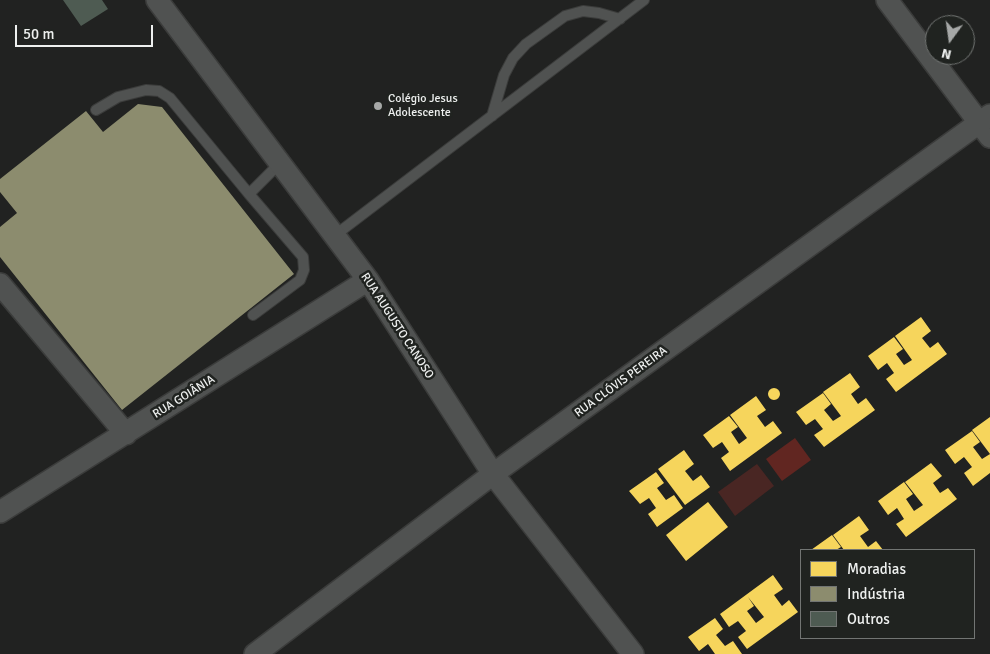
<!DOCTYPE html>
<meta charset="utf-8">
<style>
body{margin:0}
#map{position:relative;width:990px;height:654px;overflow:hidden;background:#212221;font-family:Signika,sans-serif}
canvas{display:block}
.legend{position:absolute;left:800px;top:549px;width:175px;height:90px;box-sizing:border-box;background:#202320;border:1px solid #727573;margin:0;padding:6px 9px;list-style:none;font-size:15px;color:#eef0ef}
.legend li{display:flex;align-items:center;gap:10px;height:25px}
.legend b{width:25px;border:1px solid #727573}
.north{position:absolute;left:925px;top:15px;width:50px;height:50px;box-sizing:border-box;background:#202320;border:1px solid #727573;border-radius:50%;rotate:194deg;font-size:14px;font-weight:700;line-height:20px;text-align:center;color:#eef0ef}
.north::after{content:'';display:block;margin:auto;width:18px;height:22px;background:#a6a8a7;clip-path:polygon(50% 0,100% 100%,50% 72%,0 100%)}
.scale{position:absolute;left:15px;top:25px;width:138px;height:22px;box-sizing:border-box;border:2px solid #eef0ef;border-top:0;padding-left:6px;font-size:15px;line-height:18px;white-space:nowrap;color:#eef0ef;-webkit-text-stroke:4px #202320;paint-order:stroke}
</style>
<div id="map">
<canvas width="990" height="654"></canvas>
<ul class="legend">
<li><b style="height:14px;background:#f6d55c"></b>Moradias</li>
<li><b style="height:14px;background:#8c8c6e"></b>Indústria</li>
<li><b style="height:14px;background:#4e5b52"></b>Outros</li>
</ul>
<div class="north">N</div>
<div class="scale">50 m</div>
</div>
<script>
const ctx = document.querySelector('canvas').getContext('2d');
ctx.lineJoin = 'round';
function fillPath(path, color) {
  ctx.fillStyle = color;
  ctx.fill(path, 'evenodd');
}
function toPath(rows) {
  const path = new Path2D();
  for (const r of rows) {
    if (r.length === 3) {
      path.moveTo(r[0] + r[2], r[1]);
      path.arc(r[0], r[1], r[2], 0, 2 * Math.PI);
      continue;
    }
    path.moveTo(r[0], r[1]);
    for (let i = 2; i < r.length; i += 2) path.lineTo(r[i], r[i + 1]);
  }
  return path;
}
function strokePath(path, color, width, dash) {
  ctx.strokeStyle = color;
  ctx.lineWidth = width;
  ctx.lineCap = dash ? 'butt' : 'round';
  ctx.setLineDash(dash || []);
  ctx.stroke(path);
}
function write(font, color, halo, rows, align = 'center') {
  ctx.font = font + ' Signika,sans-serif';
  ctx.lineWidth = 5;
  ctx.setLineDash([]);
  ctx.textBaseline = 'middle';
  ctx.strokeStyle = halo;
  ctx.fillStyle = color;
  for (const [text, x, y, turn = 0] of rows) {
    ctx.save();
    ctx.translate(x, y);
    ctx.rotate((+turn || 0) * Math.PI / 180);
    ctx.textAlign = isNaN(turn) ? turn : align;
    if (halo) ctx.strokeText(text, 0, 0);
    ctx.fillText(text, 0, 0);
    ctx.restore();
  }
}
const green = toPath([
 [757,464,774,486,735,516,718,492]
]);
const water = toPath([
 [795,438,811,460,782,481,766,459]
]);
const homes = toPath([
 [921,317,931,331,922,338,930,348,938,342,947,354,896,392,886,379,894,373,887,363,878,370,868,356,894,337,903,349,896,354,904,365,912,360,895,336],
 [850,373,860,387,851,394,858,404,866,398,875,410,824,447,814,435,823,429,815,419,806,425,796,412,823,393,831,404,824,410,833,421,841,416,823,392],
 [774,394,6],
 [756,396,766,410,757,416,765,427,773,421,782,433,730,471,721,458,729,452,722,442,713,448,703,435,729,416,738,427,731,432,739,444,747,438,730,415],
 [990,417,990,473,973,486,964,473,972,467,964,457,955,464,945,450,972,431,980,442,973,447,982,459,990,454,972,430],
 [684,450,694,464,685,471,693,481,701,475,710,487,685,505,658,469],
 [931,463,942,476,933,483,940,493,948,488,957,499,906,537,896,524,904,519,897,508,888,515,878,501,904,482,913,494,906,499,914,511,923,505,905,482],
 [656,472,664,483,657,488,666,500,674,495,683,508,657,527,648,514,656,508,649,498,640,504,629,491],
 [708,502,728,527,686,561,666,535],
 [859,516,869,530,860,536,868,547,876,541,883,550,844,550,833,535],
 [832,535,841,547,836,550,811,550],
 [773,575,783,589,774,595,782,606,789,600,798,612,747,649,738,637,746,631,738,621,729,627,720,614],
 [748,597,764,617,756,623,747,611,754,606],
 [715,618,723,629,716,635,725,646,733,641,742,654,715,654,708,644,699,651,688,637]
]);
const industry = toPath([
 [138,104,162,107,294,274,122,410,0,257,0,227,17,213,0,192,0,179,86,111,103,132]
]);
const building = toPath([
 [63,0,102,0,108,9,81,26]
]);
const lane = toPath([
 [96,110,118,97,146,90,159,91,170,98,249,194],
 [492,116,504,75,513,58,526,44,565,16,583,11,599,13,620,19],
 [334,236,644,0],
 [253,315,300,280,304,270,303,257,249,194,279,164]
]);
const street = toPath([
 [157,0,368,280,493,474,633,654],
 [887,0,990,137],
 [0,284,126,434],
 [0,512,368,280],
 [255,654,493,474,990,115]
]);
const markers = [
 [378,106,5,"#a6a8a7"]
];
const poiNames = [
 ["Colégio Jesus",388,99],
 ["Adolescente",388,113]
];
const streetNames = [
 ["RUA AUGUSTO CANOSO",397,326,57],
 ["RUA CLÓVIS PEREIRA",621,382,-36],
 ["RUA GOIÂNIA",184,397,-32]
];
fillPath(green, '#492623');
fillPath(water, '#612621');
fillPath(homes, '#f6d55c');
fillPath(industry, '#8c8c6e');
fillPath(building, '#4e5b52');
strokePath(lane, '#3b3c3b', 12);
strokePath(street, '#3b3c3b', 24);
strokePath(lane, '#505251', 10);
strokePath(street, '#505251', 21);
for (const [x, y, r, color] of markers) {
  const dot = new Path2D();
  dot.arc(x, y, r, 0, 2 * Math.PI);
  ctx.fillStyle = color;
  ctx.fill(dot);
  strokePath(dot, '#202320', 2);
}
write('12px', '#eef0ef', '#202320', poiNames, 'left');
write('12px', '#eef0ef', '#202320', streetNames);
</script>
